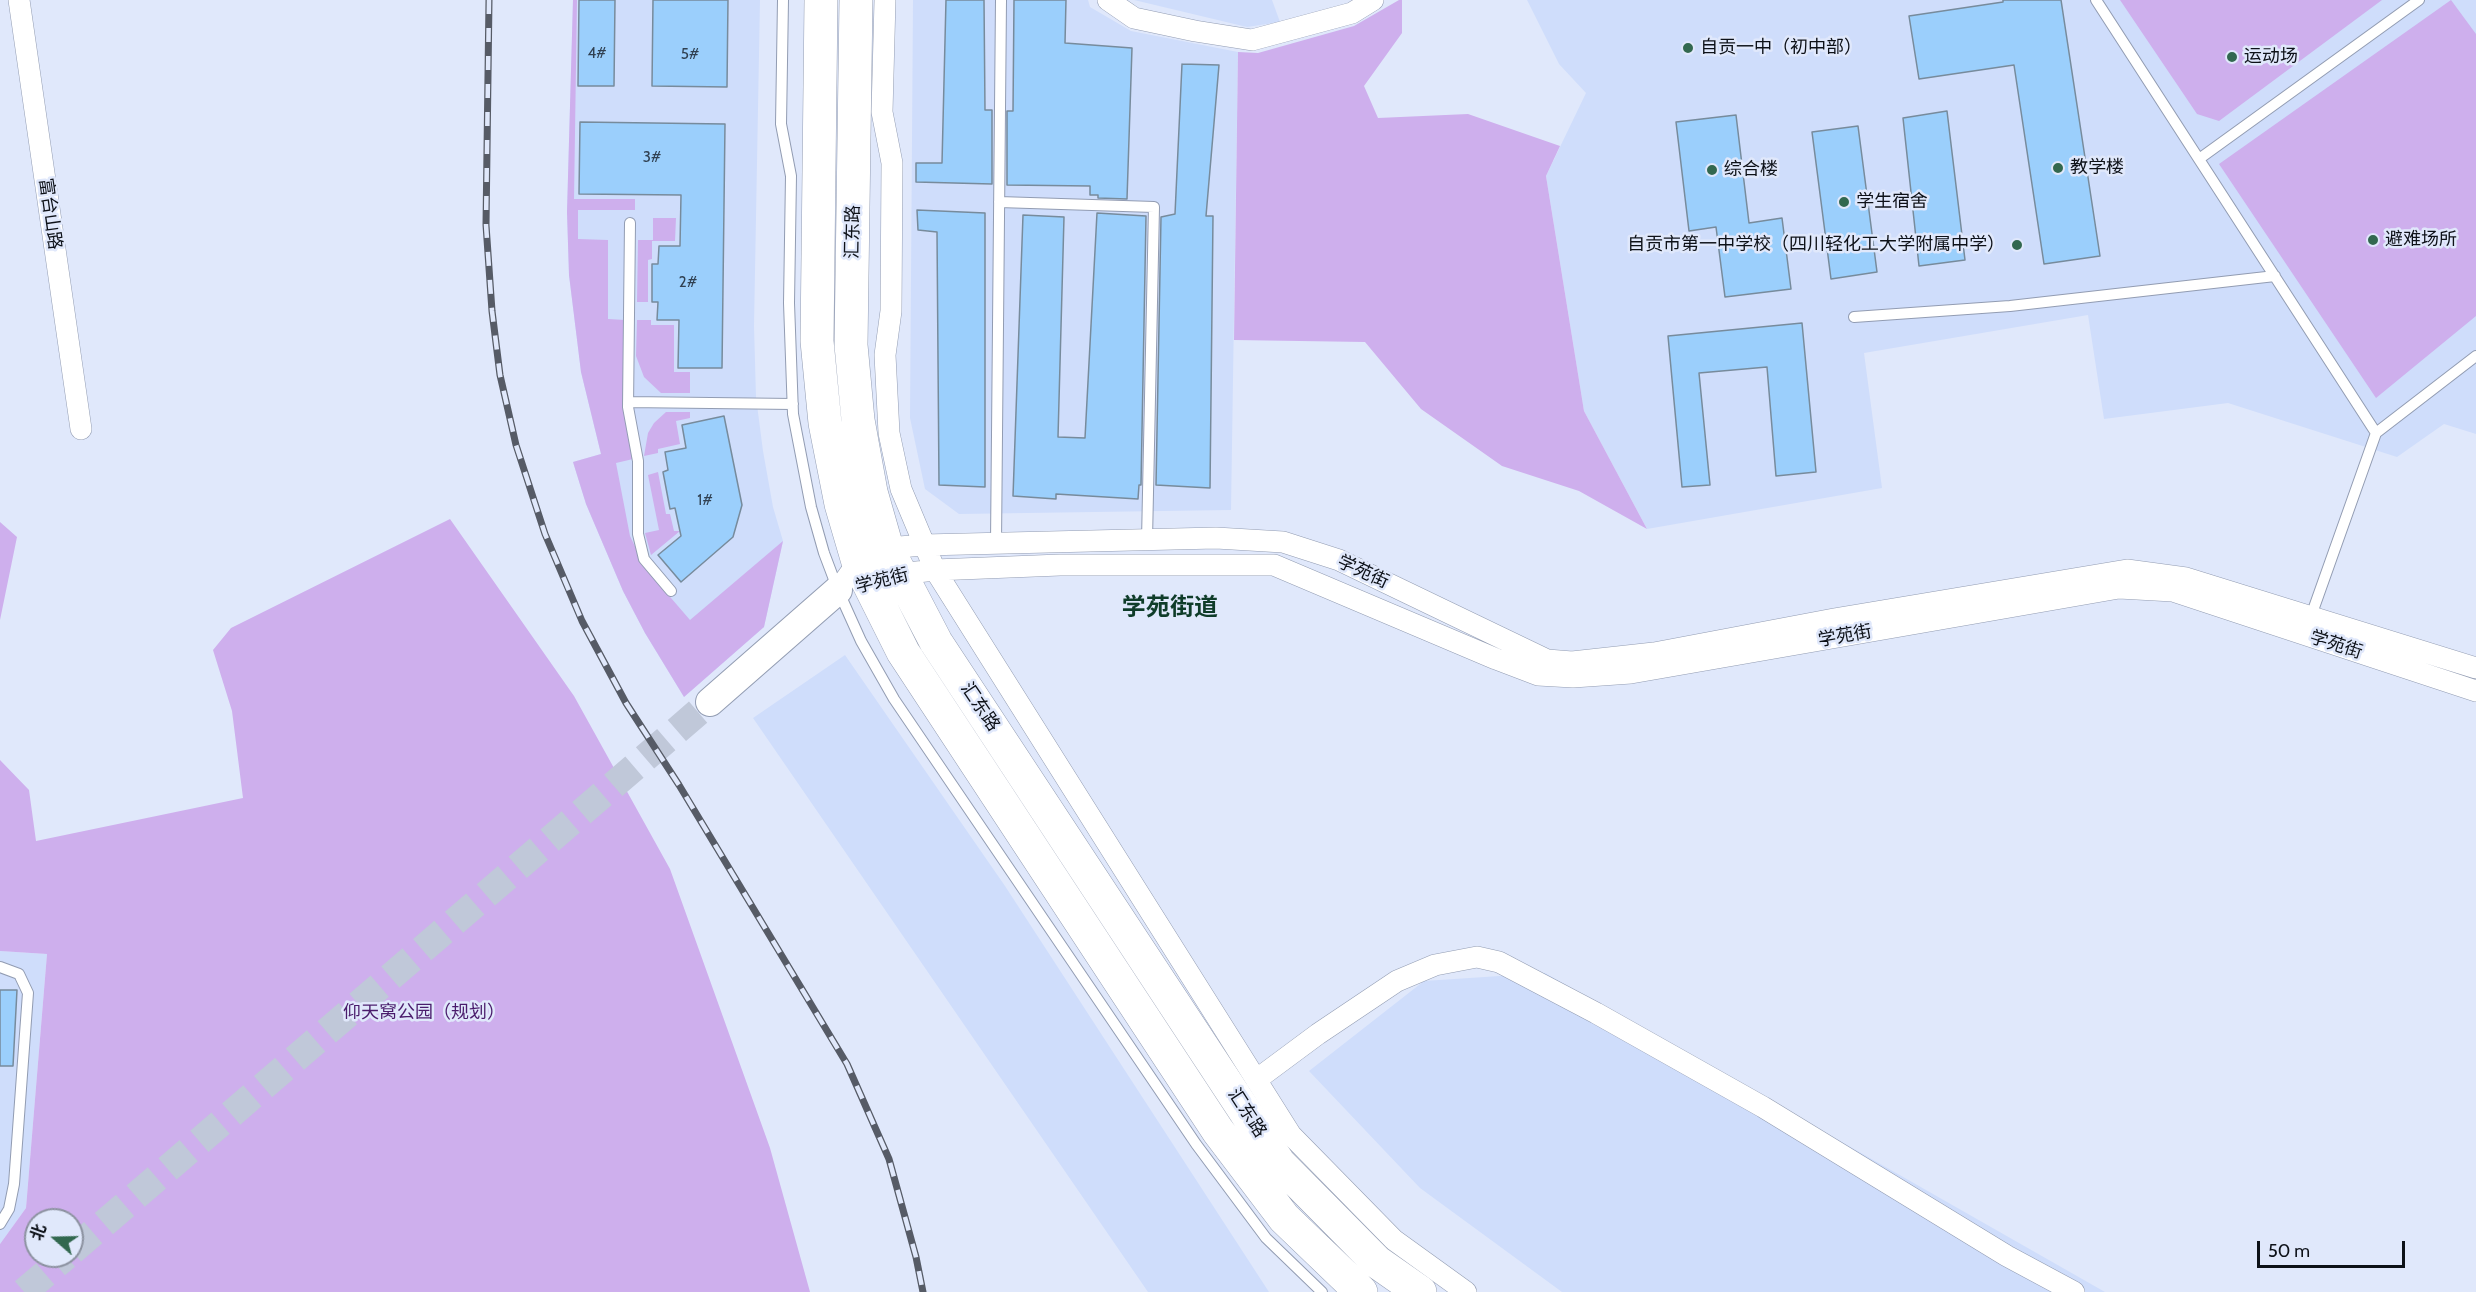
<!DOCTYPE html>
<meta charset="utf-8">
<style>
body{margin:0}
#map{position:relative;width:2476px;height:1292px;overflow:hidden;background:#e0e8fb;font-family:Cabin,"Noto Sans SC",sans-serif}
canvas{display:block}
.north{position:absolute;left:24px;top:1208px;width:60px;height:60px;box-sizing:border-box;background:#e0e8fb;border:2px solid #8c92a0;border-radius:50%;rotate:290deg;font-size:16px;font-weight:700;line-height:24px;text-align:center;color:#0d1118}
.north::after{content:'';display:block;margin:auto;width:21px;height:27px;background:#32684f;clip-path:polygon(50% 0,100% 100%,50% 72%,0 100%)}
.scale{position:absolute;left:2257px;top:1241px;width:148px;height:27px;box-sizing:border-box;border:3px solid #0d1118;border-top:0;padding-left:8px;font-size:18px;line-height:21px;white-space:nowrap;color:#0d1118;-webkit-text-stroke:4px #e0e8fb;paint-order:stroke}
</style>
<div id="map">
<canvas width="2476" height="1292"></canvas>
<div class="north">北</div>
<div class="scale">50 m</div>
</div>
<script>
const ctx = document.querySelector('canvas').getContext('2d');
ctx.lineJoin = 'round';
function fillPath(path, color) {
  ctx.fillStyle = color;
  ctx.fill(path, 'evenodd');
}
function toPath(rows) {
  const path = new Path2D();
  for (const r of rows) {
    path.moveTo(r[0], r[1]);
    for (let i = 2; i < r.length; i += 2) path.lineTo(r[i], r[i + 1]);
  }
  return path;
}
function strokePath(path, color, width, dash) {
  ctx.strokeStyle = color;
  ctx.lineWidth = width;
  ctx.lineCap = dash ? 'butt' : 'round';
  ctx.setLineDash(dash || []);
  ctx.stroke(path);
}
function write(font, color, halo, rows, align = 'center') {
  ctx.font = font + ' Cabin,"Noto Sans SC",sans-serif';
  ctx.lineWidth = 5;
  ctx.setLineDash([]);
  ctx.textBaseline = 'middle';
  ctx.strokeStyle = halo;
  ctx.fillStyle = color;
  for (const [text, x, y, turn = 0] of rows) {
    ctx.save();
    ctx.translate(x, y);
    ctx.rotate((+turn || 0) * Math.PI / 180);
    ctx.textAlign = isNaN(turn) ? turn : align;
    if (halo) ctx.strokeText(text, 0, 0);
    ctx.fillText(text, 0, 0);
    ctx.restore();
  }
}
const built = toPath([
 [573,0,760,0,754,326,756,397,763,451,773,507,783,541,764,627,684,697,645,633,623,591,586,504,573,462,601,454,581,372,569,275,567,212],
 [913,0,1088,0,1090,7,1131,31,1238,52,1231,510,959,514,925,489,910,418],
 [1134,0,1272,0,1280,22,1247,27],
 [1527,0,2476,0,2476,434,2444,424,2397,457,2228,403,2104,419,2088,315,1864,353,1882,488,1647,529,1584,411,1546,176,1586,93,1559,64],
 [845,655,1005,886,1269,1292,1148,1292,753,718],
 [0,951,47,954,26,1208,0,1244],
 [1545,973,2105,1292,1562,1292,1420,1188,1309,1071,1424,981]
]);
const green = toPath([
 [573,0,577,0,574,199,635,199,635,210,578,210,578,239,608,240,608,319,625,320,633,459,616,463,630,536,646,569,690,620,783,541,764,627,684,697,645,633,623,591,586,504,573,462,601,454,581,372,569,275,567,212],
 [1399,0,1402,0,1402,33,1364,86,1378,118,1468,114,1560,146,1546,176,1584,411,1647,529,1579,491,1502,466,1421,409,1365,342,1234,340,1238,52,1258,53,1354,26],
 [2120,0,2382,0,2219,121,2197,114],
 [2451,0,2476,34,2476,316,2376,398,2219,164],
 [653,218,676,218,675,241,652,241,652,259,648,260,648,302,637,302,638,240,653,240],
 [637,320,651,320,651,325,674,325,674,372,690,372,690,393,661,393,644,377,636,356],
 [666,412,690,412,690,418,676,421,680,444,658,449,658,453,644,456,648,433,654,423],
 [658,472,666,514,670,514,674,531,680,531,651,555,645,533,659,530,648,475],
 [450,519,574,696,670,869,770,1148,810,1292,0,1292,0,1244,26,1208,47,954,0,951,0,760,29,790,36,841,243,798,232,711,213,650,231,628],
 [36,1220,72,1220,72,1256,36,1256],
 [0,522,17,537,0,620]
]);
const building = toPath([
 [579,0,615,0,614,86,578,86,579,0],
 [653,0,728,0,727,87,652,86,653,0],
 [946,0,984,0,985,110,992,110,992,184,916,182,916,163,942,163,946,0],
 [1014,0,1066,0,1065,43,1132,48,1127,199,1098,198,1098,195,1090,195,1090,186,1007,185,1007,111,1013,111,1014,0],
 [2003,0,2061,0,2100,256,2044,264,2014,65,1919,79,1909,16,2003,2,2003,0],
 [1182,64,1219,65,1206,216,1213,216,1210,488,1156,485,1161,217,1175,214,1182,64],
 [1947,111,1965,260,1919,266,1903,118,1947,111],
 [1736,115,1749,223,1782,218,1791,289,1725,297,1716,227,1689,231,1676,122,1736,115],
 [580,122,725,124,722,368,678,368,679,320,657,320,658,302,652,302,652,264,658,264,659,246,680,246,681,195,579,194,580,122],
 [1858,126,1877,272,1831,279,1812,132,1858,126],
 [917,210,985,213,985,487,939,485,937,232,918,230,917,210],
 [1097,213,1146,216,1141,485,1139,485,1138,499,1056,494,1056,499,1013,496,1023,215,1064,217,1058,437,1085,438,1097,213],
 [1802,323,1816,472,1776,476,1767,367,1699,373,1710,485,1682,487,1668,336,1802,323],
 [724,416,742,505,733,537,681,582,658,555,681,536,675,508,670,509,663,472,668,470,665,452,686,448,682,425,724,416],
 [0,990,17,990,13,1066,0,1066,0,990]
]);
const secondaryTunnel = toPath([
 [72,1251,710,702],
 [24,1292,66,1256]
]);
const lane = toPath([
 [783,0,781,124,791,176,789,303,793,414,811,507,824,553,838,590,861,641,894,699,1196,1144,1266,1238,1322,1292],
 [2096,0,2376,433,2311,616],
 [2199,159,2419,0],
 [999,202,1154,207,1147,540],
 [630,223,628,407,638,461,638,534,644,559,671,591],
 [1854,317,2010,306,2275,276],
 [628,402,793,404],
 [2376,433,2476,356],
 [996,543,1001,0],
 [0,967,19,974,28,993,14,1184,9,1209,0,1224]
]);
const street = toPath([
 [19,0,81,429],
 [885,0,882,112,892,163,891,311,885,355,889,433,901,489,935,570,1291,1135,1394,1240,1466,1292],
 [1108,0,1134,18,1195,31,1252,40,1352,13,1373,0],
 [891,578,899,574,935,570,1060,565,1274,565,1496,659,1538,675,1573,677,1631,673,2119,588,2173,591,2476,691],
 [838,590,858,562,887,548,924,545,1216,538,1283,542,1339,560,1547,660,1572,662,1654,653,1834,619,2127,570,2186,578,2476,668],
 [1256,1080,1318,1034,1397,981,1435,965,1477,957,1499,962,1596,1013,1763,1107,2007,1256,2074,1292]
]);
const secondary = toPath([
 [710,702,838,590]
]);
const primary = toPath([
 [821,0,817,341,825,423,841,504,858,562,903,652,1218,1131,1284,1218,1361,1292],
 [856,0,851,345,858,420,871,492,887,548,936,642,1279,1163,1377,1262,1420,1292]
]);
const rail = toPath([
 [489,0,486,225,492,311,500,375,516,445,545,534,582,621,626,703,679,785,847,1064,889,1159,916,1257,923,1292]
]);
const markers = [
 [1688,48,6,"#32684f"],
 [2232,57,6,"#32684f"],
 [2058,168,6,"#32684f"],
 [1712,170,6,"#32684f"],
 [1844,202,6,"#32684f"],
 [2373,240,6,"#32684f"],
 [2017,245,6,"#32684f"]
];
const numberNames = [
 ["4#",597,54],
 ["5#",690,55],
 ["3#",652,158],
 ["2#",688,283],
 ["1#",705,501]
];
const poiNames = [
 ["自贡一中（初中部）",1700,48],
 ["运动场",2244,57],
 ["教学楼",2070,168],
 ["综合楼",1724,170],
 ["学生宿舍",1856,202],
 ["避难场所",2385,240],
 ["自贡市第一中学校（四川轻化工大学附属中学）",2005,245,"right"]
];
const streetNames = [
 ["富台山路",50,214,82],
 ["汇东路",853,232,-89],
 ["学苑街",1363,572,25],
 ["学苑街",882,581,-14],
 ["学苑街",1845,636,-10],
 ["学苑街",2336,645,18],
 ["汇东路",980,707,56],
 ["汇东路",1247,1113,57]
];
const parkNames = [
 ["仰天窝公园（规划）",424,1013]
];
const districtNames = [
 ["学苑街道",1170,608]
];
fillPath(built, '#cfddfb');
fillPath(green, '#ceafed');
fillPath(building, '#9bcffc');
strokePath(building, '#778b9c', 1.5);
strokePath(secondaryTunnel, '#c0c8d9', 28, [28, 14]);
strokePath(lane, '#929cb2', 12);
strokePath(street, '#929cb2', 22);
strokePath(secondary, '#929cb2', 30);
strokePath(primary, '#929cb2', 34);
strokePath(lane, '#fff', 10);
strokePath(street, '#fff', 21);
strokePath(secondary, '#fff', 28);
strokePath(primary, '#fff', 33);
strokePath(rail, '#565b66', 7);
strokePath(rail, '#e0e8fb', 4.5, [14]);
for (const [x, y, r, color] of markers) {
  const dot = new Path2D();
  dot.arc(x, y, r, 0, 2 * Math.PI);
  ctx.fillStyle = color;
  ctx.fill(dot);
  strokePath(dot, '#e0e8fb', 2);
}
write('15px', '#304051', null, numberNames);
write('18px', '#0d1118', '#e0e8fb', poiNames, 'left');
write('18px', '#0d1118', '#e0e8fb', streetNames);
write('18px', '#4a1c6c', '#e0e8fb', parkNames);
write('bold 24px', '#0f3c29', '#e0e8fb', districtNames);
</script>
